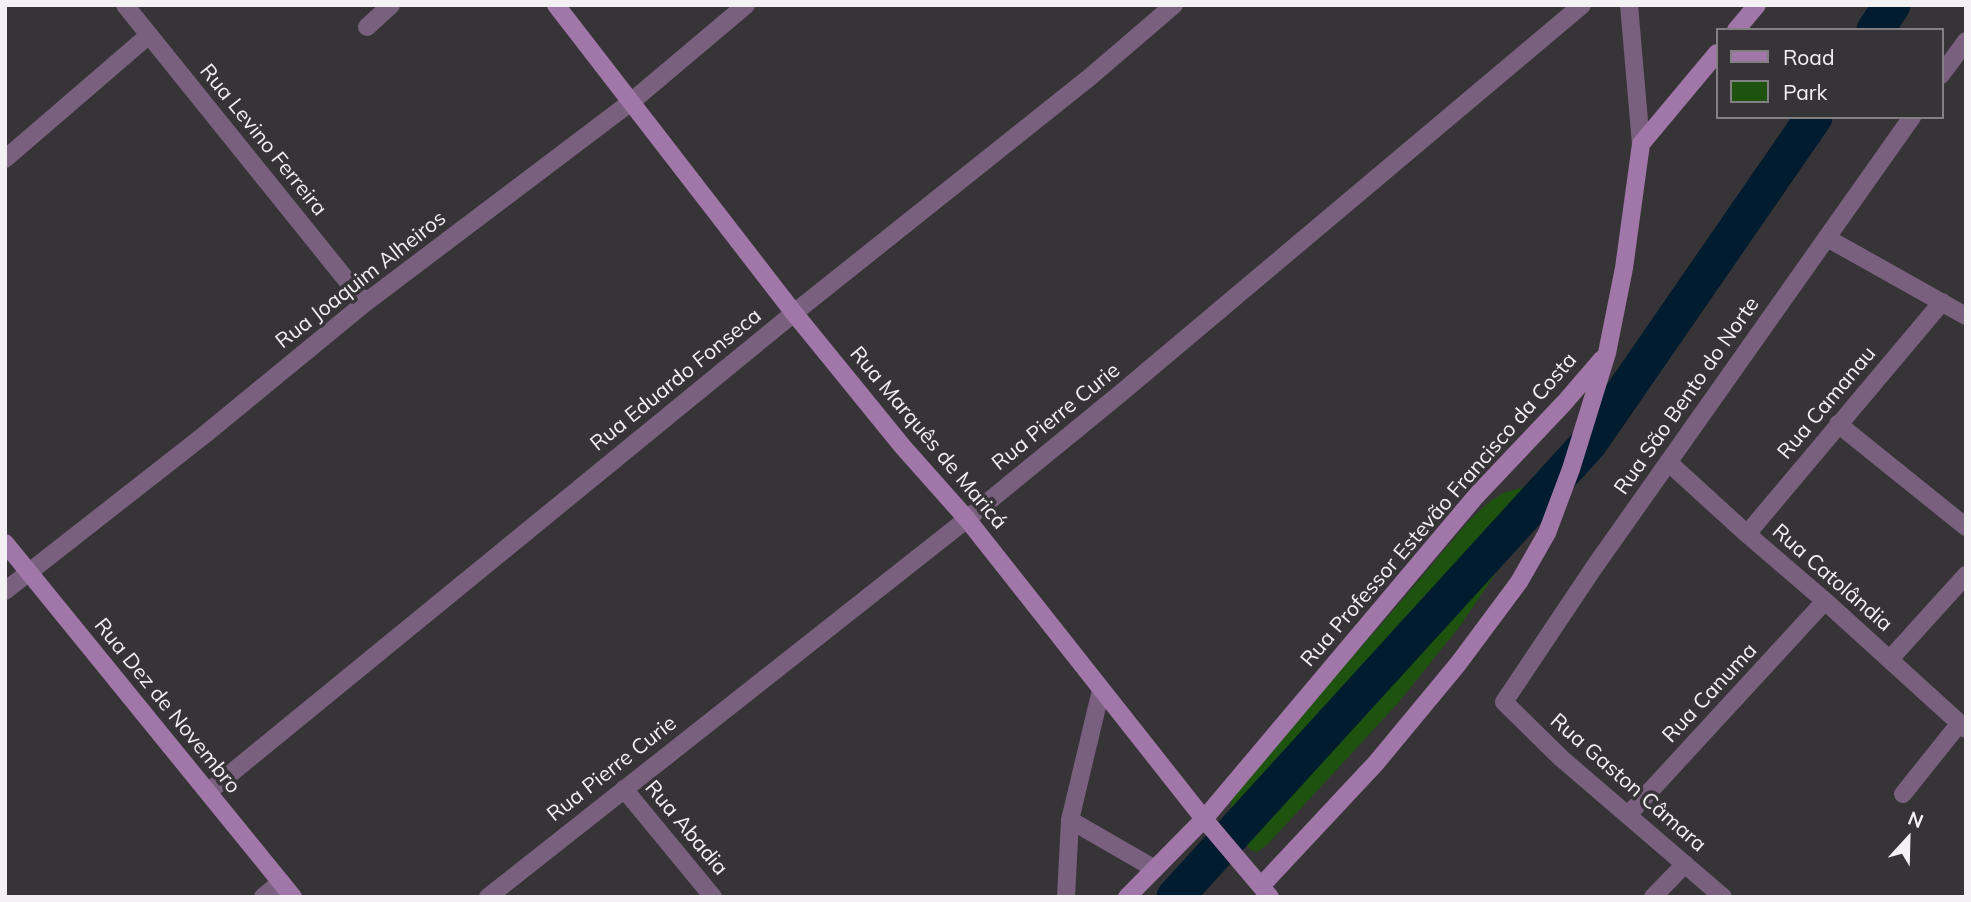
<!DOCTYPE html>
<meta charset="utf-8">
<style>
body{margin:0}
#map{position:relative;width:1971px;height:902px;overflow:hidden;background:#373437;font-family:Mulish,sans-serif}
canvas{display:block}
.frame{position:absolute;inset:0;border:7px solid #f3f1f3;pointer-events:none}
.legend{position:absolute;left:1716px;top:28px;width:228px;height:91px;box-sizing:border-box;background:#373437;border:2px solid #828082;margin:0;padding:9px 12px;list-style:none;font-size:21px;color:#f3f1f3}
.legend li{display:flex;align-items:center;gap:14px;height:35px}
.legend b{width:35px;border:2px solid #828082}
.north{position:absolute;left:1873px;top:804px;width:70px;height:70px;-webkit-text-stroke:5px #373437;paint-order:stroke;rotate:22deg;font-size:19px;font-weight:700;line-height:28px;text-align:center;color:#f3f1f3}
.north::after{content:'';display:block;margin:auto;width:24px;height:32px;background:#f3f1f3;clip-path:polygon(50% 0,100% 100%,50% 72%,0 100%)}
</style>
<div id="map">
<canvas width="1971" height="902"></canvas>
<div class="frame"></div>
<ul class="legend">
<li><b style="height:9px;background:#a077a8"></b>Road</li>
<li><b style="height:19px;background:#1e530f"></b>Park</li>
</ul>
<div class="north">N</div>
</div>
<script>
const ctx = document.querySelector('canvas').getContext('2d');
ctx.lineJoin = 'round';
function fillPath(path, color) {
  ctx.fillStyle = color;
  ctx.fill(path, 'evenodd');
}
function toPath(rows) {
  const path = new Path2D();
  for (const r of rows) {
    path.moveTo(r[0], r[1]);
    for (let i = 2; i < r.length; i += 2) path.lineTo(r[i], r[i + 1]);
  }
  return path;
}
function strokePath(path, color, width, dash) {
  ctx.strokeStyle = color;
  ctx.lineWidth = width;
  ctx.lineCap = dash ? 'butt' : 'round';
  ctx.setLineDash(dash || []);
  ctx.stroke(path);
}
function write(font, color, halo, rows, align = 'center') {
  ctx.font = font + ' Mulish,sans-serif';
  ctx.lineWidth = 7;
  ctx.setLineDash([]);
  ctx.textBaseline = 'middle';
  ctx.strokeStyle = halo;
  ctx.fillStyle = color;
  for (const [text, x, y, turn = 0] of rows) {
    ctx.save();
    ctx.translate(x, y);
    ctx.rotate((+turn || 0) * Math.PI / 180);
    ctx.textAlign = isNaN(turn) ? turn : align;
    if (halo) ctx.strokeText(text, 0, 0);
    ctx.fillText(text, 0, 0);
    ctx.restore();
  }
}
const green = toPath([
 [1527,486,1535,487,1538,490,1537,493,1500,567,1460,626,1398,703,1267,845,1257,852,1251,850,1231,826,1229,818,1232,798,1272,746,1380,626,1469,521,1488,503,1503,493]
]);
const canal = toPath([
 [1875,30,1892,5],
 [1175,897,1589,443,1814,117]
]);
const lane = toPath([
 [1070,820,1155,869],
 [1066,897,1070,820,1101,690]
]);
const street = toPath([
 [125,5,365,303],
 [1629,5,1641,144],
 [367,27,391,5],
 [1941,75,1966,41],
 [5,159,149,35],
 [1827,238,1966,316],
 [1838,424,1966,527],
 [1668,462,1747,534,1825,601,1966,729],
 [1747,534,1942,302],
 [5,591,203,436,365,303,631,102,746,5],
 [1890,659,1966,575],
 [624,789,713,897],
 [208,792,794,313,1090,77,1174,5],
 [1903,794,1959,724],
 [1628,815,1825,601],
 [263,897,281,882],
 [488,897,967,519,1121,393,1582,5],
 [1653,897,1685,864],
 [1723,897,1561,758,1504,702,1595,566,1912,117]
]);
const secondary = toPath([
 [556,5,794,313,903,447,967,519,1204,819,1270,897],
 [1736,30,1757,5],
 [5,543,293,897],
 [1261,886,1376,763,1458,664,1519,582,1547,533,1571,469,1607,353,1624,268,1641,144,1717,53],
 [1127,897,1204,819,1476,496,1565,402,1602,359]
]);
const streetNames = [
 ["Rua Levino Ferreira",263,140,51],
 ["Rua Joaquim Alheiros",361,280,-38],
 ["Rua Eduardo Fonseca",676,380,-39],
 ["Rua São Bento do Norte",1687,396,-55],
 ["Rua Camanau",1827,403,-50],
 ["Rua Pierre Curie",1056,417,-39],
 ["Rua Marquês de Maricá",928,438,50],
 ["Rua Professor Estevão Francisco da Costa",1439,510,-49],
 ["Rua Catolândia",1832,578,41],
 ["Rua Canuma",1710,693,-47],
 ["Rua Dez de Novembro",167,706,51],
 ["Rua Pierre Curie",612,769,-38],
 ["Rua Gaston Câmara",1628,783,41],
 ["Rua Abadia",686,828,50]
];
fillPath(green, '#1e530f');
strokePath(canal, '#011c2f', 37);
strokePath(lane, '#7a607f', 18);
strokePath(street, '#7a607f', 18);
strokePath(secondary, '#a077a8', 18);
write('21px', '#f3f1f3', '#373437', streetNames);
</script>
